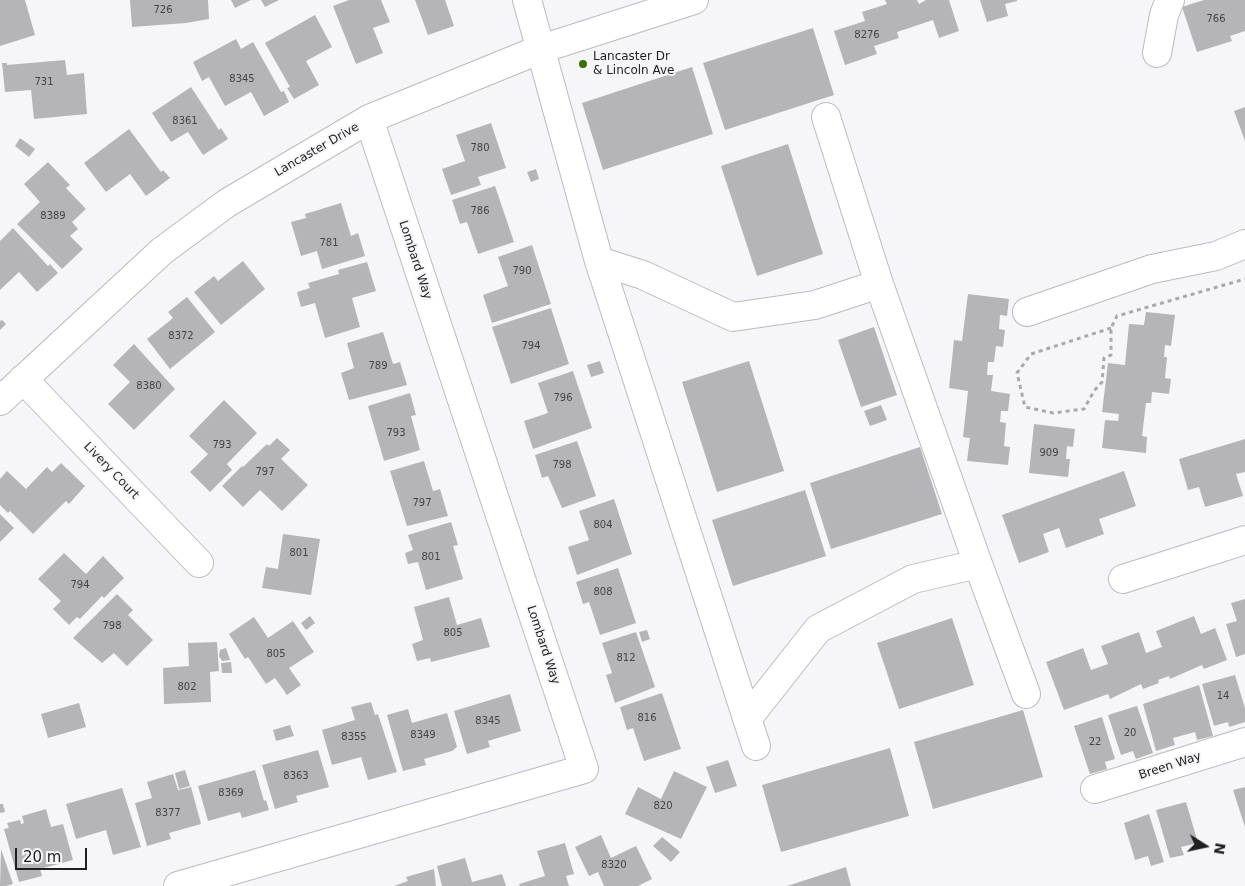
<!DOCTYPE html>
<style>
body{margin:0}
#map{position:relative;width:1245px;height:886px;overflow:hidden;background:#f6f6fa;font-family:"DejaVu Sans",sans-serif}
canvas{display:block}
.north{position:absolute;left:1180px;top:821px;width:50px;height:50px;-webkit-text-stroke:4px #f6f6fa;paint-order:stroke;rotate:100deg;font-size:14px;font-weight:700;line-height:20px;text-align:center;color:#1f1f20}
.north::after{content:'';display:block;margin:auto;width:18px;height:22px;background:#1f1f20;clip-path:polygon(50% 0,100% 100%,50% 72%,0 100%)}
.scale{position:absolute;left:15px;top:848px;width:72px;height:22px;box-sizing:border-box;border:2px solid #1f1f20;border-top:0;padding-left:6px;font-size:15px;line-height:18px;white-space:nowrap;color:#1f1f20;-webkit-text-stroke:4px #f6f6fa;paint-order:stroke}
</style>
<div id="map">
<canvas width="1245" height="886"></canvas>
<div class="north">N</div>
<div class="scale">20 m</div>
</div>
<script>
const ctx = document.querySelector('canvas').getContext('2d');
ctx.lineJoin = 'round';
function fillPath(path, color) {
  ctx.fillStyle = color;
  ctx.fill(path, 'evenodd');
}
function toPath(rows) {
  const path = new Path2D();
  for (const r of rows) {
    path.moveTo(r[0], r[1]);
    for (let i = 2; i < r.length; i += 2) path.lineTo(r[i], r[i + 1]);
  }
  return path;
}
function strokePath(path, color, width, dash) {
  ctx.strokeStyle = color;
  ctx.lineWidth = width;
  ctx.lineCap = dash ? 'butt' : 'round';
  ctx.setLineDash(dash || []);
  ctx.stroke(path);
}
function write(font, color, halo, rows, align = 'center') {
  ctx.font = font + ' "DejaVu Sans",sans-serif';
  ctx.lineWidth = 4;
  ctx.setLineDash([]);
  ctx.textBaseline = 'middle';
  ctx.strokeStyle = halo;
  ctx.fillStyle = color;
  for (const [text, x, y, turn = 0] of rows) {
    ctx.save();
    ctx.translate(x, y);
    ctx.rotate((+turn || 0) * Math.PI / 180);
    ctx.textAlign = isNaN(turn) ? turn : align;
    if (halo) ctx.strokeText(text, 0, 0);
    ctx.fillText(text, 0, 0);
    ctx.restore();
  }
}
const building = toPath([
 [0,0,25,0,35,35,0,46],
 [130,0,208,0,209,19,186,23,132,27],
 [231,0,251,0,235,8],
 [261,0,279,0,265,7],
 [349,0,381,0,390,22,373,28,383,53,356,64,333,6],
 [415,0,445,0,454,26,428,35],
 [885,0,917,0,919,4,926,0,949,0,959,31,939,38,933,20,897,32,899,38,874,46,877,54,845,65,834,31,865,21,862,12,887,4],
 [980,0,1017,0,1017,1,1005,4,1008,16,987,22],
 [1204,0,1245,0,1245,31,1230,36,1232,41,1197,52,1182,7],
 [315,15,332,47,306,61,319,85,294,99,287,88,290,87,265,43],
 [813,28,834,95,725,130,703,63],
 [236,39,241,49,253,42,281,92,284,91,289,102,264,116,251,92,225,106,209,77,202,81,193,62],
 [65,60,67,75,84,73,87,114,34,119,31,90,5,92,2,63,7,63,7,65],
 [692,67,713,134,603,170,582,103],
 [191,87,219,130,221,128,228,139,203,155,188,132,171,142,152,113],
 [1245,107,1245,141,1234,111],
 [491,123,506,168,478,177,481,185,451,195,442,169,465,161,456,135],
 [129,129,161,172,163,170,170,178,146,196,130,174,106,192,84,163],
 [20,138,35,149,29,157,15,146],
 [788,144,823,254,757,276,721,166],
 [48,162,70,185,66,188,86,209,72,222,78,229,70,236,83,249,62,269,17,224,40,202,24,184],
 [536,169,539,179,531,182,527,172],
 [495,186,514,242,478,254,467,222,460,224,452,200],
 [341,203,351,236,358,233,365,256,322,269,317,251,301,256,291,222,306,218,305,214],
 [13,228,48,266,50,264,58,273,37,292,19,272,0,290,0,241],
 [532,245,551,304,492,323,483,295,508,286,498,257],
 [243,261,265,289,221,325,194,292,214,276,218,281],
 [367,262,376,291,352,298,360,327,325,338,315,303,301,307,297,292,310,288,308,283,339,274,338,270],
 [968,294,1009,299,1007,316,1000,315,999,329,1005,330,1003,347,996,346,994,362,988,362,987,375,993,375,991,391,1010,394,1008,411,1001,411,1000,422,1006,423,1004,446,1010,447,1008,465,967,461,970,438,963,437,968,391,949,388,954,340,962,341],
 [187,297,215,332,170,369,147,339,173,318,168,312],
 [551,308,569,364,511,384,492,327],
 [1146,312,1175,315,1171,346,1165,345,1164,357,1167,357,1165,378,1171,379,1169,394,1152,392,1151,403,1146,403,1142,436,1147,437,1146,453,1102,448,1105,420,1118,421,1119,414,1102,412,1108,363,1125,365,1129,324,1144,325],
 [2,320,6,324,0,330,0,321],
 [874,327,897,395,861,407,838,340],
 [383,332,393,364,400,362,407,385,349,400,341,373,354,368,347,343],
 [134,344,175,389,134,430,108,404,130,382,113,365],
 [600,361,604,373,591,377,587,365],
 [749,361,784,471,717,492,682,382],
 [573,371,592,428,533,449,524,421,548,413,538,383],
 [410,393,416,415,411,416,420,450,384,461,368,406],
 [224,400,257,433,227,464,232,470,210,492,190,472,208,454,189,436],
 [881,405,887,420,870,426,864,411],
 [1034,424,1075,429,1073,447,1067,446,1066,459,1070,459,1068,477,1029,473],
 [277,438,290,450,281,459,308,485,282,511,260,490,243,507,222,486,242,466,243,467,267,444,269,446],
 [1245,439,1245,472,1236,474,1243,496,1205,507,1199,487,1188,490,1179,459],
 [577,441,596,496,562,508,548,476,542,478,535,455],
 [920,447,942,514,831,549,810,483],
 [424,461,433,491,440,489,448,516,407,526,390,471],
 [61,463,85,486,69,504,66,501,33,534,10,511,8,513,0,505,0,479,7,471,26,489,47,467,52,472],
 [1124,471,1136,506,1099,519,1104,534,1066,548,1059,528,1043,534,1049,552,1019,563,1002,515],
 [805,490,826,556,733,586,712,520],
 [614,499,632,554,577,575,568,547,589,540,579,511],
 [0,514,14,528,0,542],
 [451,522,458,545,453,546,463,579,426,590,418,562,408,564,405,553,413,550,408,535],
 [283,534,320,539,311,595,262,588,266,567,278,569],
 [64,553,86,574,103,556,124,578,104,598,102,596,80,619,77,617,69,625,53,609,61,601,38,579],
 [618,568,636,623,600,635,589,602,583,604,576,582],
 [117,594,133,610,128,615,153,640,127,666,114,653,102,663,73,638],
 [449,597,457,625,481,618,490,647,431,662,430,658,417,661,412,644,423,640,414,607],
 [1245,599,1245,654,1236,657,1226,624,1237,621,1231,603],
 [310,616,315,623,306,630,301,623],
 [1194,616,1201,634,1215,628,1227,660,1204,669,1202,665,1170,679,1169,676,1158,680,1159,683,1143,689,1141,684,1110,699,1108,694,1064,710,1046,662,1083,648,1091,670,1108,664,1101,646,1139,632,1146,653,1162,647,1156,631],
 [254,617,268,638,293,621,314,652,289,668,301,685,287,695,275,678,266,684,248,657,245,659,229,634],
 [952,618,974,685,899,709,877,643],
 [647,630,650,639,642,642,639,632],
 [636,632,655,687,615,703,606,675,612,673,602,643],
 [217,642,219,671,210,672,211,702,164,704,163,668,189,666,188,643],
 [226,648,230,660,222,661,219,656,220,650],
 [231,662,232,673,222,673,221,663],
 [1235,675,1245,708,1245,722,1229,727,1228,722,1214,726,1202,684],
 [1199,685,1213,736,1197,740,1195,732,1173,738,1175,745,1156,751,1143,704],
 [662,693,681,749,644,761,633,728,627,730,620,707],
 [510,694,521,731,488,741,490,747,467,754,454,711],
 [371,702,375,715,378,714,397,772,368,780,361,757,332,765,322,730,355,720,351,707],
 [79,703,86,727,48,738,41,714],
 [1137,706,1153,753,1136,759,1133,751,1121,755,1108,715],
 [408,709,412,723,447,713,457,747,452,751,424,759,426,765,403,771,387,715],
 [1023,710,1043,777,933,809,914,742],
 [1102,717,1115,759,1105,762,1107,769,1090,774,1074,726],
 [290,725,294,736,276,741,273,730],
 [890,748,909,816,781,852,762,785],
 [318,750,329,787,296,796,298,802,275,809,262,765],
 [728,760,737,786,715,793,706,767],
 [185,770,190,786,179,789,175,773],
 [255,770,264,801,266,800,269,810,242,818,240,812,208,821,198,786],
 [674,771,707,787,681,839,625,814,638,787,661,799],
 [173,774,178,790,191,787,201,824,169,833,171,839,147,846,135,803,152,798,147,782],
 [1245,787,1245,827,1233,790],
 [122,788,141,847,113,855,106,830,76,839,66,804],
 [1186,802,1198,843,1181,847,1184,855,1170,858,1156,810],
 [0,804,3,804,5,812,0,813],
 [46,809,51,827,63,824,73,860,40,869,42,876,19,882,4,829,9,828,7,823,20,820,21,824,24,823,22,816],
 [1149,814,1164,862,1151,866,1148,856,1135,860,1124,823],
 [601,835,611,858,636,846,652,879,638,886,604,886,598,872,589,876,575,847],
 [662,837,680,852,671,862,653,846],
 [565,843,574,874,566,876,569,886,520,886,519,884,545,876,537,851],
 [1,849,13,884,6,886,0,886],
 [465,858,472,882,502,874,506,886,442,886,437,866],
 [846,867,851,886,787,886],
 [434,869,436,886,394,886,408,881,406,877]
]);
const path = toPath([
 [1111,328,1031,354,1017,373,1025,407,1053,413,1084,409,1094,391,1102,382,1104,358,1111,355,1111,328,1117,316,1245,279]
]);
const minor = toPath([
 [527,0,599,261,756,746],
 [1157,53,1164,15,1170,0],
 [826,117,879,284,978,564,1026,694],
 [599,261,643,275,733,317,815,305,879,284],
 [1027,312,1152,269,1216,256,1245,244],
 [23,379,199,563],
 [0,401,162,251,227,203,369,119,541,49,694,0],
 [1123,579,1245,540],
 [747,719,818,629,913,579,978,564],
 [1095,789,1245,742],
 [178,886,584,769,369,119]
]);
const markers = [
 [583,64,5,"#397200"]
];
const numberNames = [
 ["726",163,10],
 ["766",1216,19],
 ["8276",867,35],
 ["8345",242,79],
 ["731",44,82],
 ["8361",185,121],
 ["780",480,148],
 ["786",480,211],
 ["8389",53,216],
 ["781",329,243],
 ["790",522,271],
 ["8372",181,336],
 ["794",531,346],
 ["789",378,366],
 ["8380",149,386],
 ["796",563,398],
 ["793",396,433],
 ["793",222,445],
 ["909",1049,453],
 ["798",562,465],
 ["797",265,472],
 ["797",422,503],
 ["804",603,525],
 ["801",299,553],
 ["801",431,557],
 ["794",80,585],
 ["808",603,592],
 ["798",112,626],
 ["805",453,633],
 ["805",276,654],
 ["812",626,658],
 ["802",187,687],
 ["14",1223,696],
 ["816",647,718],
 ["8345",488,721],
 ["20",1130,733],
 ["8349",423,735],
 ["8355",354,737],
 ["22",1095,742],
 ["8363",296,776],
 ["8369",231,793],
 ["820",663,806],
 ["8377",168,813],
 ["8320",614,865]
];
const poiNames = [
 ["Lancaster Dr",593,57],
 ["& Lincoln Ave",593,71]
];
const streetNames = [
 ["Lancaster Drive",317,150,-30],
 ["Lombard Way",415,260,72],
 ["Livery Court",111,471,46],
 ["Lombard Way",543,645,72],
 ["Breen Way",1170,766,-18]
];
fillPath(building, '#b5b5b9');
strokePath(minor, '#bbbbbf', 30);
strokePath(path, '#a9a9ab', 3, [4, 4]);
strokePath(minor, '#fff', 28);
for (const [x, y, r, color] of markers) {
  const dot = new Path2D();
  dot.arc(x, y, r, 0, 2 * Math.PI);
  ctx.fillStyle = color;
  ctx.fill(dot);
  strokePath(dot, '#f6f6fa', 2);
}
write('10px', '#444446', null, numberNames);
write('12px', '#1f1f20', '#f6f6fa', poiNames, 'left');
write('12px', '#1f1f20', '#f6f6fa', streetNames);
</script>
